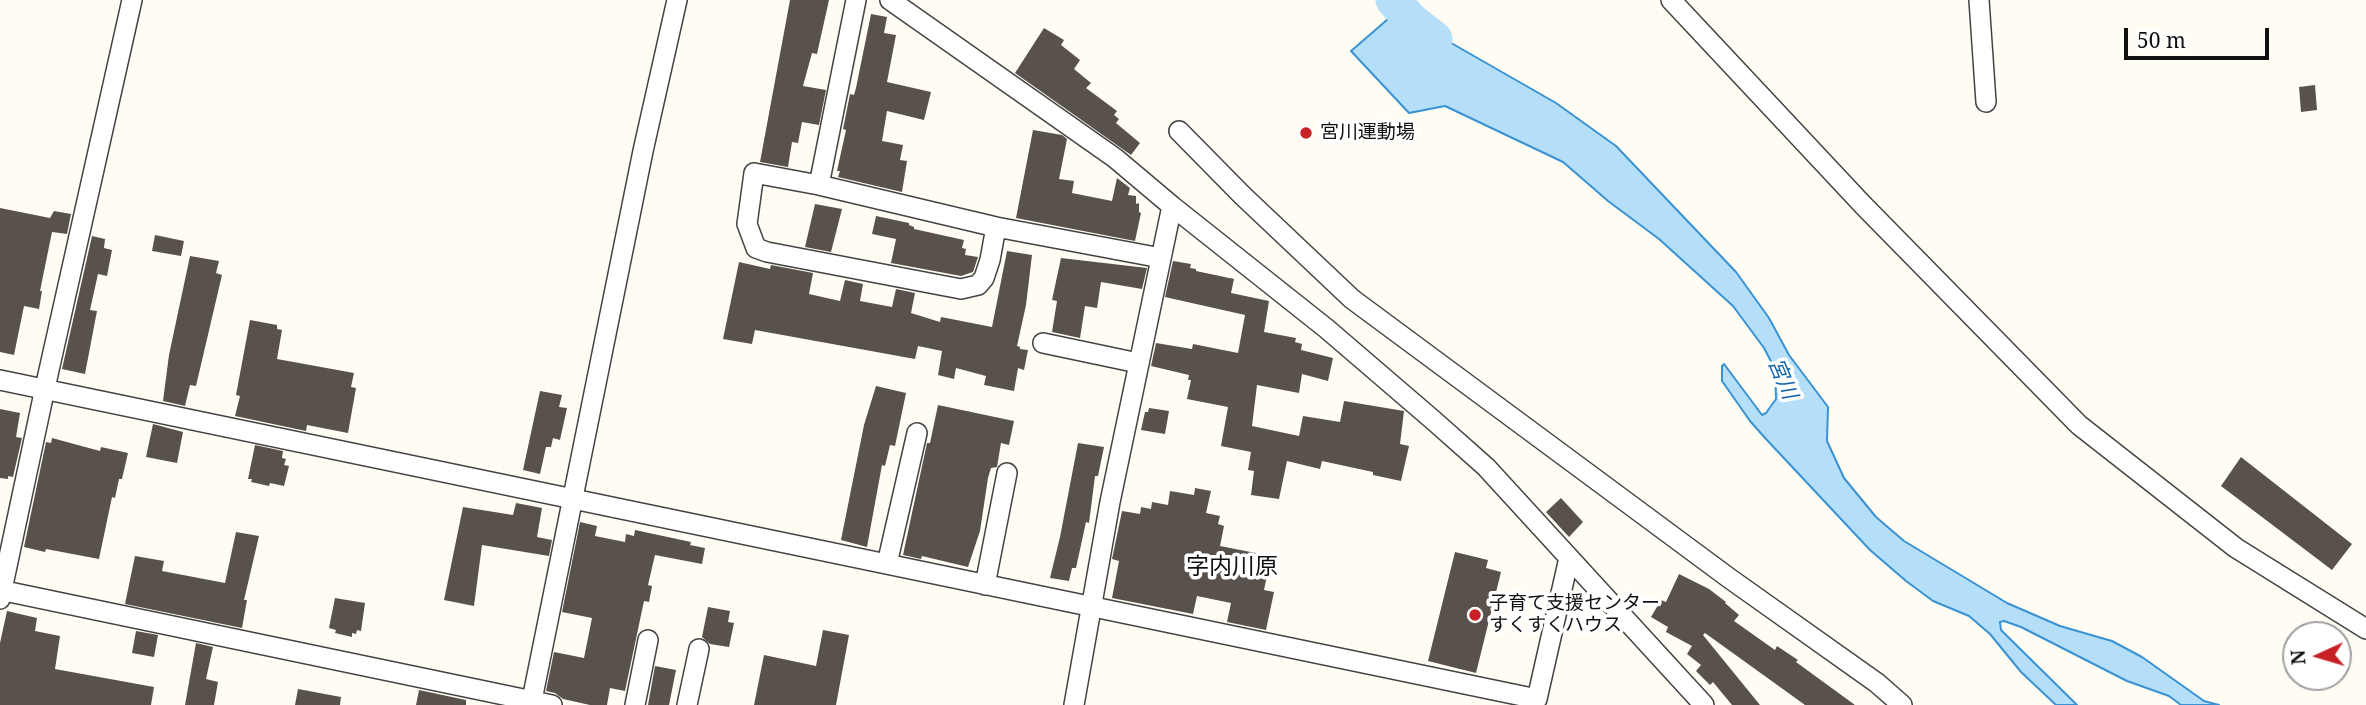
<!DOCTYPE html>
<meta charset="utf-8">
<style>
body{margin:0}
#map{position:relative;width:2366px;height:705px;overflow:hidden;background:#fffdf3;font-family:"Noto Serif",serif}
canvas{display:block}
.north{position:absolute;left:2282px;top:621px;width:70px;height:70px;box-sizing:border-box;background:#fff;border:2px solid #9f9f9f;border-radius:50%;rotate:266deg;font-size:19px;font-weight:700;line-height:28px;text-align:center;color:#101010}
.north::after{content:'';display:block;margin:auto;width:24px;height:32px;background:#c72125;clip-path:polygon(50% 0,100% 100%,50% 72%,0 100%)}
.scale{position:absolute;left:2124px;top:28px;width:145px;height:32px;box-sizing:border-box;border:4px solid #101010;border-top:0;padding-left:9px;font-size:21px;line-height:24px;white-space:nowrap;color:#101010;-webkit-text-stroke:5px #fff;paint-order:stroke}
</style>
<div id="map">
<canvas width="2366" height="705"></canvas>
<div class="north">N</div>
<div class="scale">50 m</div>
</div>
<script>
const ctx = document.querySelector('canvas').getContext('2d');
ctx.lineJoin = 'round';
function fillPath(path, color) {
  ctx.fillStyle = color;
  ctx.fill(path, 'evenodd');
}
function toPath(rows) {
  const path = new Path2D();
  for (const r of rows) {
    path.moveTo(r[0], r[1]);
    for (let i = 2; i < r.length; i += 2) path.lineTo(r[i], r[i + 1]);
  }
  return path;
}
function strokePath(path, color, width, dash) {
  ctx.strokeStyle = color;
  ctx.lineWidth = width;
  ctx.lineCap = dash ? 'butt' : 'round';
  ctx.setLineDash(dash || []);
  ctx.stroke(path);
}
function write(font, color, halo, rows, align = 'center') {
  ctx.font = font + ' "Noto Serif","Noto Sans JP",serif';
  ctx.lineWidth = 7;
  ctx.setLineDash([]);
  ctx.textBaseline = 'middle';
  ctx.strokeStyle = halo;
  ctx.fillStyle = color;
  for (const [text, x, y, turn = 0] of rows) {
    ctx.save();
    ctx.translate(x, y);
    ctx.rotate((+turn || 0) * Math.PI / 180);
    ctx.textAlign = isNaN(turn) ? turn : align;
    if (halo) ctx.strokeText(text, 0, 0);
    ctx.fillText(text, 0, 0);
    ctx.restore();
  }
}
const water = toPath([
 [1410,0,1413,0,1428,25,1439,36,1556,103,1616,146,1736,272,1769,318,1789,355,1828,407,1827,441,1844,478,1876,517,1904,541,2007,603,2060,626,2112,641,2142,657,2204,701,2219,705,2181,705,2169,696,2127,681,2021,627,2004,621,2000,622,2001,630,2077,705,2056,705,2021,672,1990,634,1969,616,1933,601,1906,581,1870,550,1766,439,1750,421,1722,381,1722,366,1724,364,1762,415,1766,413,1776,399,1775,369,1764,348,1733,306,1659,239,1608,201,1563,162,1445,106,1409,113,1351,51,1410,0]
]);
const river = toPath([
 [1393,0,1411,20,1435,39]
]);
const building = toPath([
 [790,0,829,0,817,54,812,53,803,86,826,90,819,125,802,122,798,143,792,142,788,167,760,162],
 [871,14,887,17,884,33,896,35,887,82,931,92,924,120,887,111,882,141,903,145,900,160,907,161,902,192,838,177,840,171,837,171,846,130,843,129,850,94,854,95,856,88],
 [1044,28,1064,40,1061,45,1080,60,1074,69,1091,83,1086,88,1117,111,1114,115,1119,119,1116,123,1140,143,1131,155,1015,73],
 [2315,85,2317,110,2301,112,2299,87],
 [1033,130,1062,135,1067,139,1059,179,1074,181,1072,193,1112,201,1117,178,1130,188,1128,195,1136,196,1136,204,1139,203,1139,212,1141,213,1135,241,1016,218],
 [815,204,842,209,831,252,805,247],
 [0,208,50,218,54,211,71,214,67,234,52,232,40,291,42,291,39,309,24,306,14,355,0,352],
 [876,216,909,223,909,225,914,227,914,229,964,240,962,248,966,249,965,255,978,257,973,272,961,276,891,263,896,239,872,234],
 [155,235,184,241,181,256,152,251],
 [92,236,105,239,104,248,112,250,107,276,98,274,90,310,97,311,85,374,62,369],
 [1007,251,1032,255,1026,305,1017,346,1020,347,1020,349,1028,350,1024,370,1018,368,1014,391,984,385,986,376,956,368,954,379,938,375,942,351,918,346,915,359,755,330,752,344,723,339,739,262,770,269,771,265,813,273,809,294,840,301,845,280,863,284,860,301,892,307,896,289,915,293,911,313,940,322,941,317,992,327],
 [190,256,219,261,216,273,222,275,196,386,190,385,185,406,163,401,169,355],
 [1061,258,1147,268,1142,289,1101,282,1097,308,1085,306,1080,338,1052,332,1057,301,1052,300],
 [1173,261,1191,264,1190,268,1196,269,1196,271,1234,279,1231,293,1269,301,1264,332,1296,338,1295,342,1302,344,1301,350,1333,358,1328,381,1302,374,1299,393,1257,385,1252,426,1299,436,1303,416,1340,422,1344,401,1404,411,1400,444,1409,446,1401,481,1373,475,1373,472,1322,461,1320,469,1287,461,1279,499,1251,495,1254,471,1248,470,1251,452,1221,446,1228,407,1187,399,1191,380,1188,380,1189,375,1151,366,1156,343,1192,349,1193,344,1238,353,1245,315,1165,297],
 [250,320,277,325,277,329,282,330,277,359,354,373,351,387,356,388,348,433,307,425,306,431,235,416,240,396,236,395],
 [876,386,906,393,895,446,890,445,885,466,882,465,867,547,841,540,864,425],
 [540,391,562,395,559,407,567,408,560,440,553,438,551,447,546,447,540,474,523,470],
 [938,405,1014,421,1009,445,1001,443,997,467,991,468,988,478,980,531,968,567,922,556,921,559,903,555,927,443,930,443],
 [1149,408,1169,411,1165,434,1141,430,1145,412,1148,412],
 [0,409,20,413,16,437,22,438,13,477,8,476,8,479,0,478],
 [153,424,183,432,177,463,146,457],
 [52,438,100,451,101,447,128,453,122,479,119,479,115,498,112,497,99,559,46,549,45,552,24,547,46,442,51,443],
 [1078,443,1104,447,1098,476,1095,476,1089,523,1086,522,1076,568,1072,568,1069,581,1050,578,1060,537],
 [255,445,283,451,282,458,286,459,284,465,289,466,284,486,270,483,269,486,251,482,252,479,248,479],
 [2241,457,2352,544,2332,570,2221,486],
 [1195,488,1211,491,1206,513,1220,516,1218,524,1224,526,1220,546,1271,556,1264,590,1274,592,1266,630,1227,622,1231,603,1197,596,1193,614,1112,598,1119,561,1112,559,1122,511,1140,514,1141,507,1151,509,1152,502,1168,505,1170,491,1194,495],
 [1561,498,1583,522,1569,537,1546,512],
 [516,503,542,508,537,537,552,540,549,556,482,545,474,606,444,600,463,507,513,515],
 [580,522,597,526,595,536,625,542,626,534,634,536,635,530,691,542,690,545,705,548,702,564,655,555,648,585,652,586,649,602,644,601,625,691,610,688,607,705,590,705,563,699,555,693,546,691,554,652,584,658,592,618,562,612],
 [236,532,259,536,244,600,247,600,242,628,125,604,135,556,164,561,162,571,225,583],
 [1455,552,1488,560,1486,568,1501,572,1476,673,1428,661],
 [1679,574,1709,589,1726,602,1725,603,1739,615,1734,621,1775,650,1777,646,1798,660,1796,662,1855,705,1805,705,1705,633,1703,635,1760,705,1732,705,1713,682,1710,685,1696,671,1701,665,1687,654,1692,646,1666,632,1668,627,1651,617,1661,600,1666,602],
 [335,598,365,603,361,631,357,630,356,634,352,633,352,637,335,633,336,630,329,628],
 [708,607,730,611,728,622,734,623,729,647,710,644,702,637],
 [7,611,37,618,35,631,60,636,55,669,154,687,151,705,0,705,0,643],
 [823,630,849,635,836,705,754,705,764,655,816,666],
 [136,631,158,635,154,657,132,653],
 [196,643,213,647,206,679,218,682,214,705,185,705],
 [655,666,676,670,669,705,648,705],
 [298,689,341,697,340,705,295,705],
 [419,690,466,700,466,705,416,705]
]);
const minor = toPath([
 [890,0,1115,158,1172,206,1327,329,1433,420,1486,467,1704,705],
 [1671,0,1863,205,2079,425,2236,548,2366,629],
 [1979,0,1986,102],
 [1179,131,1242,195,1352,299,1729,578,1877,683,1902,705],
 [819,185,856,0],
 [996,227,990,260,984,278,978,285,961,289,767,252,756,248,747,224,754,173,819,185,996,227,1161,258],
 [1043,343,1138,363],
 [0,380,1537,699,1569,558],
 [887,564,917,433],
 [985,585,1007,473],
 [0,590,552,705],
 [0,599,45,388,132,0],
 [531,705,643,151,677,0],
 [635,705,648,640],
 [687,705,699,649],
 [1074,705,1110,502,1172,206]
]);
const markers = [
 [1306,133,7,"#c72125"],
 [1475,615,7,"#c72125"]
];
const poiNames = [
 ["宮川運動場",1320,133],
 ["子育て支援センター",1489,604],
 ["すくすくハウス",1489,626]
];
const waterNames = [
 ["宮川",1782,379,67]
];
const quarterNames = [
 ["字内川原",1232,567]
];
fillPath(water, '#b5def9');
strokePath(water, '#3992d3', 2);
strokePath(river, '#b5def9', 35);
fillPath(building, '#59514c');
strokePath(minor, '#434343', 22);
strokePath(minor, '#fff', 19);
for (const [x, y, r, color] of markers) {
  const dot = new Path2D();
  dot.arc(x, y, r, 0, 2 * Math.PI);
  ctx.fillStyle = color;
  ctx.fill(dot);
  strokePath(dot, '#fff', 2.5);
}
write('19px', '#101010', '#fff', poiNames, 'left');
write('italic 21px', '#1264a9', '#fff', waterNames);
write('23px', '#101010', '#fff', quarterNames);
</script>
